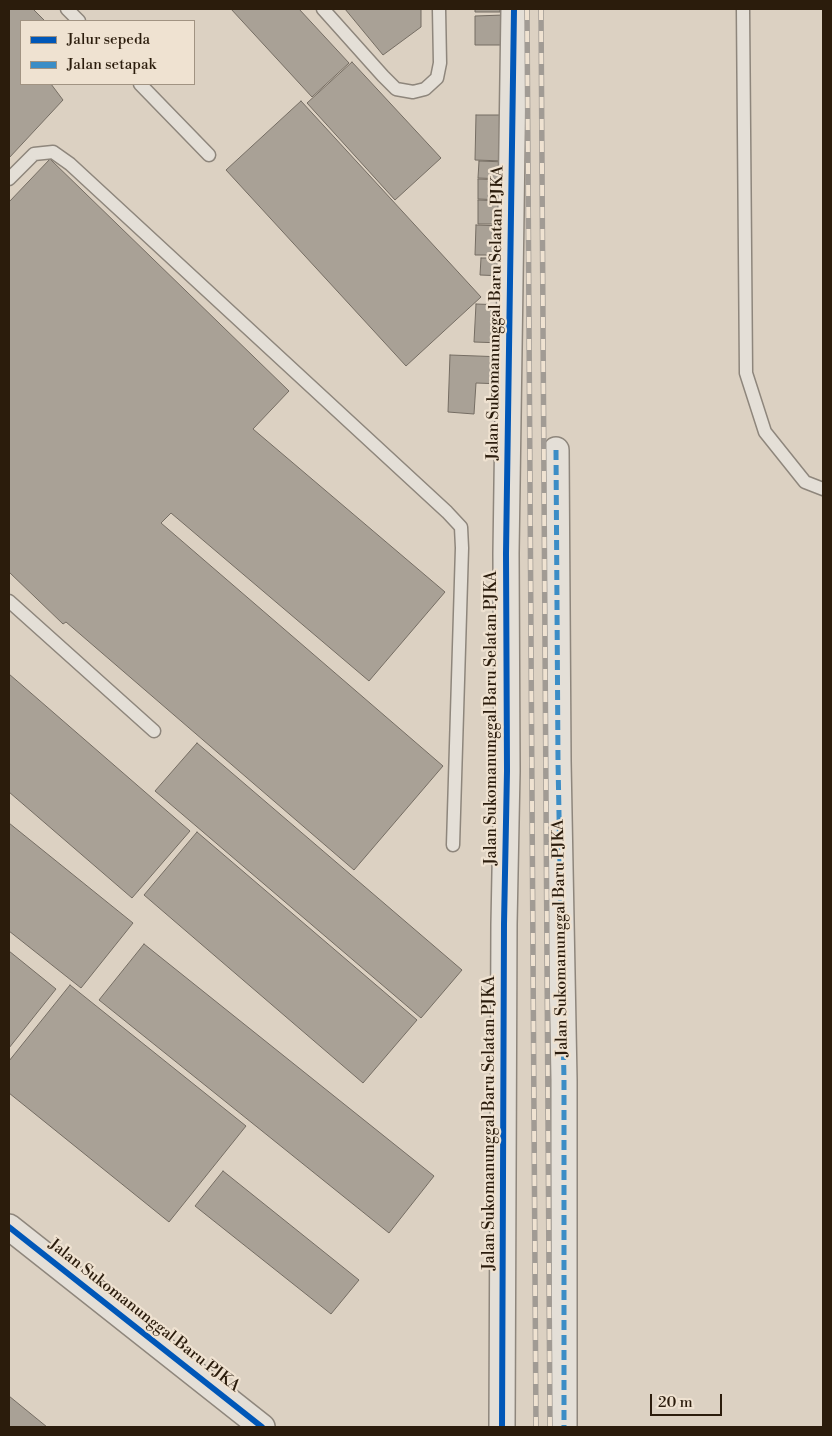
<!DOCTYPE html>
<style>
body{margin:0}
#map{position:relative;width:832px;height:1436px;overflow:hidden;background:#dcd1c2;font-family:"Libre Bodoni",serif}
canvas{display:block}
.frame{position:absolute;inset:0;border:10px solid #2b1c0c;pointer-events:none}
.legend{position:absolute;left:20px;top:20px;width:175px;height:65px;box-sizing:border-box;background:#efe2d1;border:1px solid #a19382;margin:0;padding:6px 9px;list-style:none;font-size:15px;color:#2b1c0c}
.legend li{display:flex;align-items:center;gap:10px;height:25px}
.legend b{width:25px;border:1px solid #a19382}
.scale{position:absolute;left:650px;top:1394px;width:72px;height:22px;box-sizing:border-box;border:2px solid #2b1c0c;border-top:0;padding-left:6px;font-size:15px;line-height:18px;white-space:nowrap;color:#2b1c0c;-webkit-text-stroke:4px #efe2d1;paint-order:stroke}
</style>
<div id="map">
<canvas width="832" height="1436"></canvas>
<div class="frame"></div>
<ul class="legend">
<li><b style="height:6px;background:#0057b8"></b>Jalur sepeda</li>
<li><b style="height:6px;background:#3b8dc6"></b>Jalan setapak</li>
</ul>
<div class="scale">20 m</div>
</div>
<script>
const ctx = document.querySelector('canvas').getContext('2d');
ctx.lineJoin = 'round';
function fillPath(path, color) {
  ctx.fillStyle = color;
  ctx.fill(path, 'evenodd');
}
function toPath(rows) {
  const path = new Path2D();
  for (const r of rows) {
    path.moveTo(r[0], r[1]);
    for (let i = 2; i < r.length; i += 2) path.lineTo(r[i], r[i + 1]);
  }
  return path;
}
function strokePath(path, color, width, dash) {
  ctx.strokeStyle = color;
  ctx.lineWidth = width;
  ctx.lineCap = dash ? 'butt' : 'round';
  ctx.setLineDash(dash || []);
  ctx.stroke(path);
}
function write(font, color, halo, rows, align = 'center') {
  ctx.font = font + ' "Libre Bodoni",serif';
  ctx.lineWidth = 4.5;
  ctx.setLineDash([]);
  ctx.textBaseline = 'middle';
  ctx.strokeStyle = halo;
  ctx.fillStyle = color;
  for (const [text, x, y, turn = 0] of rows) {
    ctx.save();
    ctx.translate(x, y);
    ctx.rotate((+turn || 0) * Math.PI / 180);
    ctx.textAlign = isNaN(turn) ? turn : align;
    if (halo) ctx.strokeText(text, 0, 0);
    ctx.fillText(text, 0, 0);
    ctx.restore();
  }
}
const building = toPath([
 [9,9,33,9,45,21,21,21,21,84,51,84,63,100,9,158,9,9],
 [231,9,299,9,349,63,312,97,231,9],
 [345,9,421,9,421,27,383,55,345,9],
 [475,9,500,9,500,12,475,12,475,9],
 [504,15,504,45,475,45,475,16,504,15],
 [352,62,441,158,395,200,307,103,352,62],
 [301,101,481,297,406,366,226,170,301,101],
 [476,115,505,115,504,161,475,160,476,115],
 [50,159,289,391,253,429,445,592,369,681,171,513,161,523,443,766,354,870,66,622,63,624,9,572,9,202,50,159],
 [479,161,506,162,505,179,478,178,479,161],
 [478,179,504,180,503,200,478,199,478,179],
 [478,200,501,201,501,224,478,224,478,200],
 [476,225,505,226,504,255,475,255,476,225],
 [481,258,505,258,504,276,480,275,481,258],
 [476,304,504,305,503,343,474,342,476,304],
 [450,355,504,357,503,384,476,383,474,414,448,412,450,355],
 [9,674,190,831,132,898,9,792,9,674],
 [197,743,462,970,421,1018,155,791,197,743],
 [9,823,133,923,81,988,9,931,9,823],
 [197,832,417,1020,363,1083,144,895,197,832],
 [144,944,434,1176,389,1233,99,1000,144,944],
 [9,951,56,989,9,1048,9,951],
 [70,985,246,1126,169,1222,9,1093,9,1061,70,985],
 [223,1171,359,1280,331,1314,195,1206,223,1171],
 [9,1396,47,1427,9,1427,9,1396]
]);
const service = toPath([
 [67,9,79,21],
 [323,9,383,76,396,89,413,92,425,89,437,78,440,63,439,9],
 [743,9,746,373,765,432,805,482,823,489],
 [140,84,209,155],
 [9,179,34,154,53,152,70,164,447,512,461,527,462,548,453,845],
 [9,601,154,731]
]);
const minor = toPath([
 [556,450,558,761,564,1080,564,1427],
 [9,1227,262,1427],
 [502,1427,504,924,507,771,506,553,514,9]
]);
const rail = toPath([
 [527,9,536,1427],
 [541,9,550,1427]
]);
const quiet = toPath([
 [556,450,558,761,564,1080,564,1427]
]);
const cycleway = toPath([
 [9,1227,262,1427],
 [502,1427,504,924,507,771,506,553,514,9]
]);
const streetNames = [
 ["Jalan Sukomanunggal Baru Selatan PJKA",496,313,-89],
 ["Jalan Sukomanunggal Baru Selatan PJKA",492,718,-90],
 ["Jalan Sukomanunggal Baru PJKA",561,938,-91],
 ["Jalan Sukomanunggal Baru Selatan PJKA",490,1123,-90],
 ["Jalan Sukomanunggal Baru PJKA",144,1316,38]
];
fillPath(building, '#a9a196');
strokePath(building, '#756d63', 1);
strokePath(service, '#8e867c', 15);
strokePath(minor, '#8e867c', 28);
strokePath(service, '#e4dfd7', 12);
strokePath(minor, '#e4dfd7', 25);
strokePath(rail, '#a19b94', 5.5);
strokePath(rail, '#efe2d1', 4, [11]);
strokePath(quiet, '#3b8dc6', 5, [10, 5]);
strokePath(cycleway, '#0057b8', 6);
write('16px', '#2b1c0c', '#efe2d1', streetNames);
</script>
